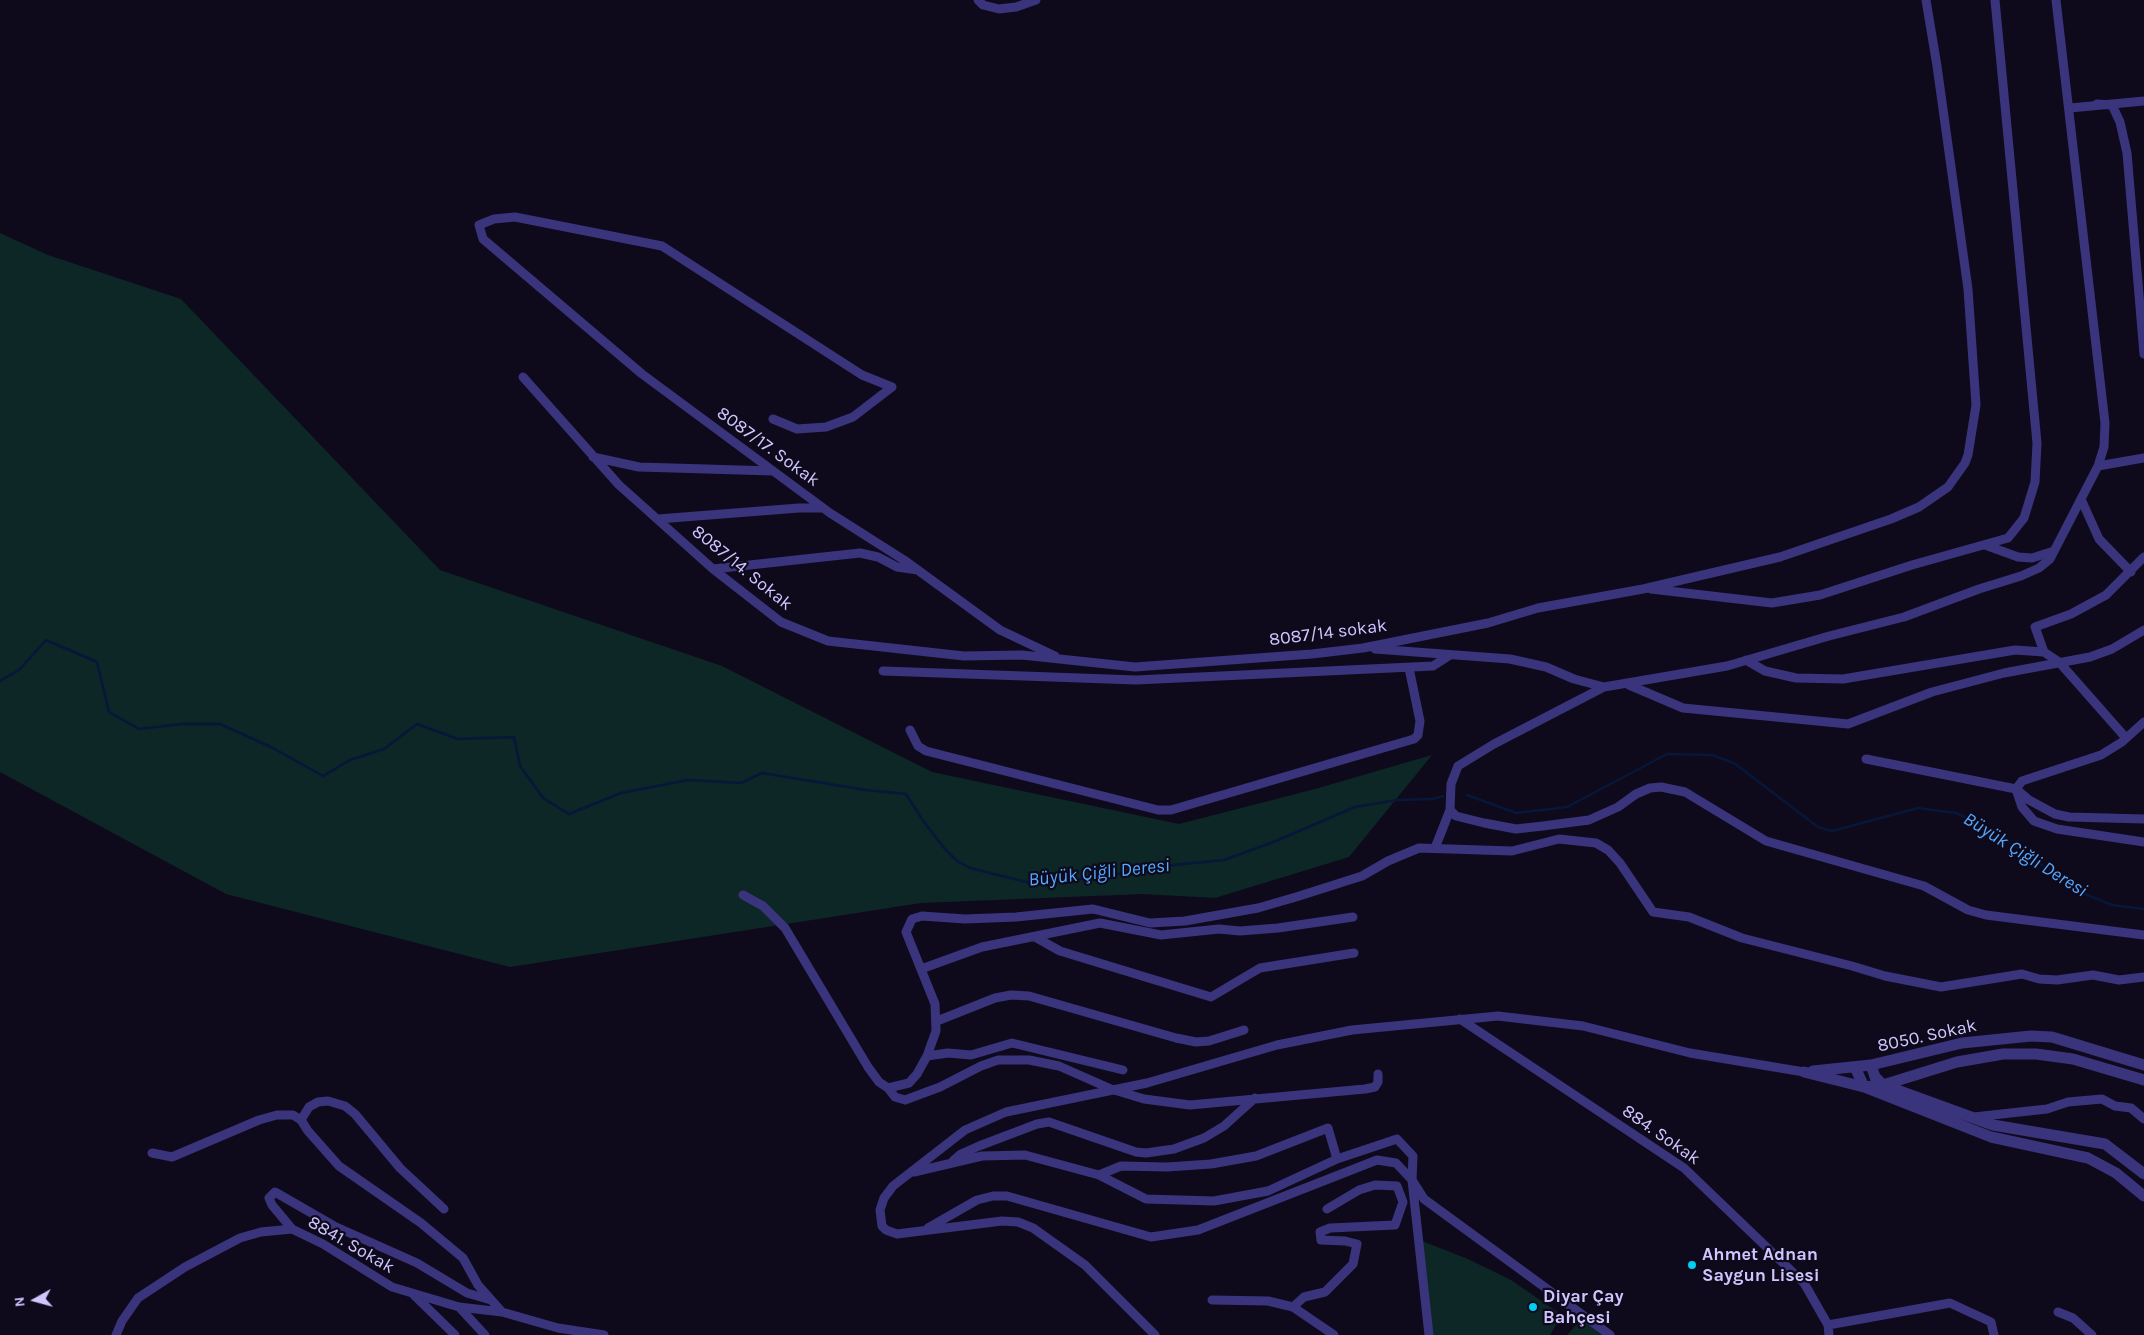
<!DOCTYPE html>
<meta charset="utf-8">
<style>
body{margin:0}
#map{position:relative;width:2144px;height:1335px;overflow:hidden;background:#0e0a1c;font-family:Karla,sans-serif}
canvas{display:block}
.north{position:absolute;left:10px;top:1275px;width:50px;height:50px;-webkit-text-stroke:4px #0e0a1c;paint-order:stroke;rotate:263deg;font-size:14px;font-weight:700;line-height:20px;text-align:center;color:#cfc6ff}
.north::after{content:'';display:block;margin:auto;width:18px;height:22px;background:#cfc6ff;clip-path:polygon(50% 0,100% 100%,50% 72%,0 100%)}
</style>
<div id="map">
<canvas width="2144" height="1335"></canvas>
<div class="north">N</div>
</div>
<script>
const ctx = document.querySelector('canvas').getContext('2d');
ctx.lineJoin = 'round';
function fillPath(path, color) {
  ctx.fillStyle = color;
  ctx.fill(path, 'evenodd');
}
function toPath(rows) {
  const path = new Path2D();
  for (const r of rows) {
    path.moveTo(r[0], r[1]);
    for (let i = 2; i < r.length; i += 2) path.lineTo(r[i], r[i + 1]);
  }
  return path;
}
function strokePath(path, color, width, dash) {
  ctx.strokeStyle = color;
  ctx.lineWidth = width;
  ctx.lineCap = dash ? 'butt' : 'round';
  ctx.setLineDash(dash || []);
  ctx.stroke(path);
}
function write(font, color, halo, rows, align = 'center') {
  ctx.font = font + ' Karla,sans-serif';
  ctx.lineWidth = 4.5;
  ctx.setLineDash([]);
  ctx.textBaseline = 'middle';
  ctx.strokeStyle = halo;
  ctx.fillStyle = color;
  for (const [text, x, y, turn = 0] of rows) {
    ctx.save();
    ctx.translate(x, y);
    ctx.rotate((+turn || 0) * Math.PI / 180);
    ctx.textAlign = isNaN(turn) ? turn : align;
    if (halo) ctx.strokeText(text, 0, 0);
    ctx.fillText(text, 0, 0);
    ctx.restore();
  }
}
const green = toPath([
 [0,233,48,255,181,299,440,570,722,666,932,772,1179,824,1315,789,1432,755,1349,857,1215,898,1143,894,921,903,510,967,226,894,0,772],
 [1422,1241,1468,1259,1511,1280,1562,1315,1550,1335,1433,1335],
 [1582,1319,1603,1335,1567,1335]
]);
const stream = toPath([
 [0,681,19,670,46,640,97,662,109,712,139,729,181,724,220,724,271,747,323,776,350,760,384,749,417,724,458,739,514,737,520,766,543,798,569,814,621,793,688,780,741,783,762,773,866,790,906,794,924,822,945,849,957,861,970,868,1030,883,1101,877,1153,867,1224,860,1276,841,1355,807,1397,800,1433,799,1443,796],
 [1467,795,1516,813,1567,807,1667,754,1712,755,1734,763,1818,827,1832,831,1918,808,1956,813,1984,826,2011,843,2077,891,2112,905,2144,909]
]);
const minor = toPath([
 [978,0,983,5,999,9,1016,7,1036,0],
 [2097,104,2112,105,2120,122,2127,153,2144,354],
 [2070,108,2144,101],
 [523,377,619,485,713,569,781,622,828,641,964,656,1022,655,1135,667,1312,654,1363,648,1488,623,1538,608,1643,589,1780,557,1891,519,1919,507,1948,487,1965,463,1968,455,1976,405,1968,289,1937,66,1926,0],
 [892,387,862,375,662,246,515,217,494,219,479,225,483,239,642,374,830,513,904,560,1000,630,1055,656],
 [773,419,797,429,826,427,853,417,892,387],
 [593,457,639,467,773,471],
 [2098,466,2144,458],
 [2081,499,2099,539,2131,572],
 [658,519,799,508,823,508],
 [1985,545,2018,557,2032,558,2054,551],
 [713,569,860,553,878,557,897,567,918,570],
 [1651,589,1772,603,1820,595,1912,565,2008,538,2024,518,2035,482,2037,443,1995,0],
 [1375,649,1510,659,1546,667,1574,679,1604,687,1727,666,1829,636,1904,617,1979,589,2021,576,2039,568,2050,559,2098,466,2104,447,2105,423,2056,0],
 [1746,660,1765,671,1796,678,1843,679,2015,650,2044,652],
 [883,671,1136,680,1433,666,1450,655],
 [1629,685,1683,708,1848,724,1932,692,2004,673,2090,657,2112,649,2144,630],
 [1604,687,1494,744,1458,766,1451,784,1450,810,1456,816,1484,823,1516,829,1543,826,1589,820,1618,807,1636,794,1650,788,1661,787,1685,792,1766,841,1924,886,1968,910,1986,915,2144,935],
 [2144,722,2122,742,2101,755,2022,781,2016,789,2022,807,2034,821,2057,829,2144,842],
 [910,730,918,746,926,751,1158,810,1171,810,1414,739,1418,735,1420,721,1409,668],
 [2126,738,2059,662,2044,652,2035,627,2071,614,2106,595,2144,557],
 [1866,759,2016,789,2029,800,2055,814,2069,817,2144,819],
 [1435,848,1450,810],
 [743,895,763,906,785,928,868,1067,879,1082,888,1088,909,1083,917,1074,927,1056,936,1031,935,1004,906,932,912,919,922,916,965,919,1016,917,1093,909,1150,923,1185,921,1258,908,1296,897,1362,876,1388,861,1419,848,1512,851,1559,839,1596,843,1608,850,1620,863,1653,912,1689,917,1742,938,1852,966,1885,976,1941,987,2022,974,2039,979,2057,980,2093,975,2119,980,2144,977],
 [1035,937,1060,951,1211,997,1260,968,1354,953],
 [921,969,982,947,1100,923,1161,935,1219,929,1240,931,1278,928,1353,917],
 [1460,1019,1684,1168,1804,1283,1828,1325,1829,1335],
 [937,1021,995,998,1011,995,1029,996,1176,1038,1196,1042,1209,1041,1244,1030],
 [927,1056,948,1053,971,1055,1012,1043,1123,1070],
 [888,1088,895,1097,905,1100,940,1087,981,1066,998,1060,1029,1060,1059,1066,1111,1089,1144,1099,1190,1105,1365,1089,1375,1087,1378,1082,1378,1074],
 [1974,1117,2047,1109,2068,1102,2102,1099,2115,1106,2131,1108,2144,1119],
 [301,1120,309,1107,318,1102,328,1101,345,1106,355,1114,400,1168,444,1209],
 [152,1153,172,1157,259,1120,277,1115,293,1115,301,1120,308,1131,339,1166,421,1223,463,1258,478,1285,502,1312],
 [953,1161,961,1154,979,1146,1037,1124,1049,1122,1136,1152,1146,1153,1174,1149,1204,1138,1224,1126,1255,1098],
 [914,1172,982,1156,1025,1155,1099,1175,1146,1199,1214,1201,1268,1191,1337,1159,1397,1139,1413,1156,1412,1180,1424,1199,1610,1335],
 [1099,1175,1121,1166,1167,1167,1211,1164,1256,1156,1328,1128,1337,1159],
 [928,1228,977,1200,993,1196,1007,1196,1151,1237,1198,1230,1377,1160,1396,1163,1412,1180,1429,1335],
 [292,1229,272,1205,269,1198,275,1192,334,1226,417,1263,467,1293,491,1300],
 [414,1295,455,1335],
 [1212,1300,1268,1301,1293,1307,1334,1335],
 [459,1307,485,1335],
 [1293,1307,1304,1297,1325,1292,1353,1264,1357,1244,1345,1241,1321,1240,1320,1232,1330,1228,1395,1225,1403,1202,1397,1186,1375,1185,1359,1190,1327,1209],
 [2058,1312,2073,1318,2092,1335],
 [1828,1325,1950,1303,1991,1322,1994,1335],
 [116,1335,122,1321,138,1298,185,1267,240,1238,261,1232,292,1229,323,1244,392,1287,459,1307,502,1312,558,1328,604,1335],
 [1155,1335,1085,1265,1033,1228,1018,1222,1002,1221,897,1234,886,1230,882,1226,880,1210,884,1198,893,1186,965,1130,1006,1112,1147,1083,1277,1045,1352,1030,1498,1016,1583,1026,1690,1053,1804,1072]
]);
const tertiary = toPath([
 [1871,1065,1875,1077,1883,1085,1993,1125,2105,1144,2144,1174],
 [1855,1067,1864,1087,1883,1085,1957,1062,2003,1054,2036,1054,2073,1059,2144,1080],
 [1813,1071,1871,1065,1962,1043,2031,1036,2052,1037,2144,1065],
 [1804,1072,1864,1087,1991,1137,2088,1158,2116,1173,2144,1196]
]);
const markers = [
 [1692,1265,5,"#00cef1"],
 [1533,1307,5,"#00cef1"]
];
const streetNames = [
 ["8087/17. Sokak",768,447,36],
 ["8087/14. Sokak",742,568,39],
 ["8087/14 sokak",1328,633,-7],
 ["8050. Sokak",1927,1036,-12],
 ["884. Sokak",1661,1135,35],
 ["8841. Sokak",351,1245,30]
];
const poiNames = [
 ["Ahmet Adnan",1702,1255],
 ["Saygun Lisesi",1702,1276],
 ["Diyar Çay",1543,1297],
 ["Bahçesi",1543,1318]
];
const waterNames = [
 ["Büyük Çiğli Deresi",2025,855,32],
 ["Büyük Çiğli Deresi",1099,873,-6]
];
fillPath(green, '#0d2626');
strokePath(stream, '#071739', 2.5);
strokePath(minor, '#3a347d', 9);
strokePath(tertiary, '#3a347d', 11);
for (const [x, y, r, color] of markers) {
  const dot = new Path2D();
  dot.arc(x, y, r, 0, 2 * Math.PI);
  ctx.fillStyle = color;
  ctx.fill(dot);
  strokePath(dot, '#0e0a1c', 2);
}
write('18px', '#cfc6ff', '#0e0a1c', streetNames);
write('bold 18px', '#cfc6ff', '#0e0a1c', poiNames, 'left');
write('italic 19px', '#54a8ff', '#0e0a1c', waterNames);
</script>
